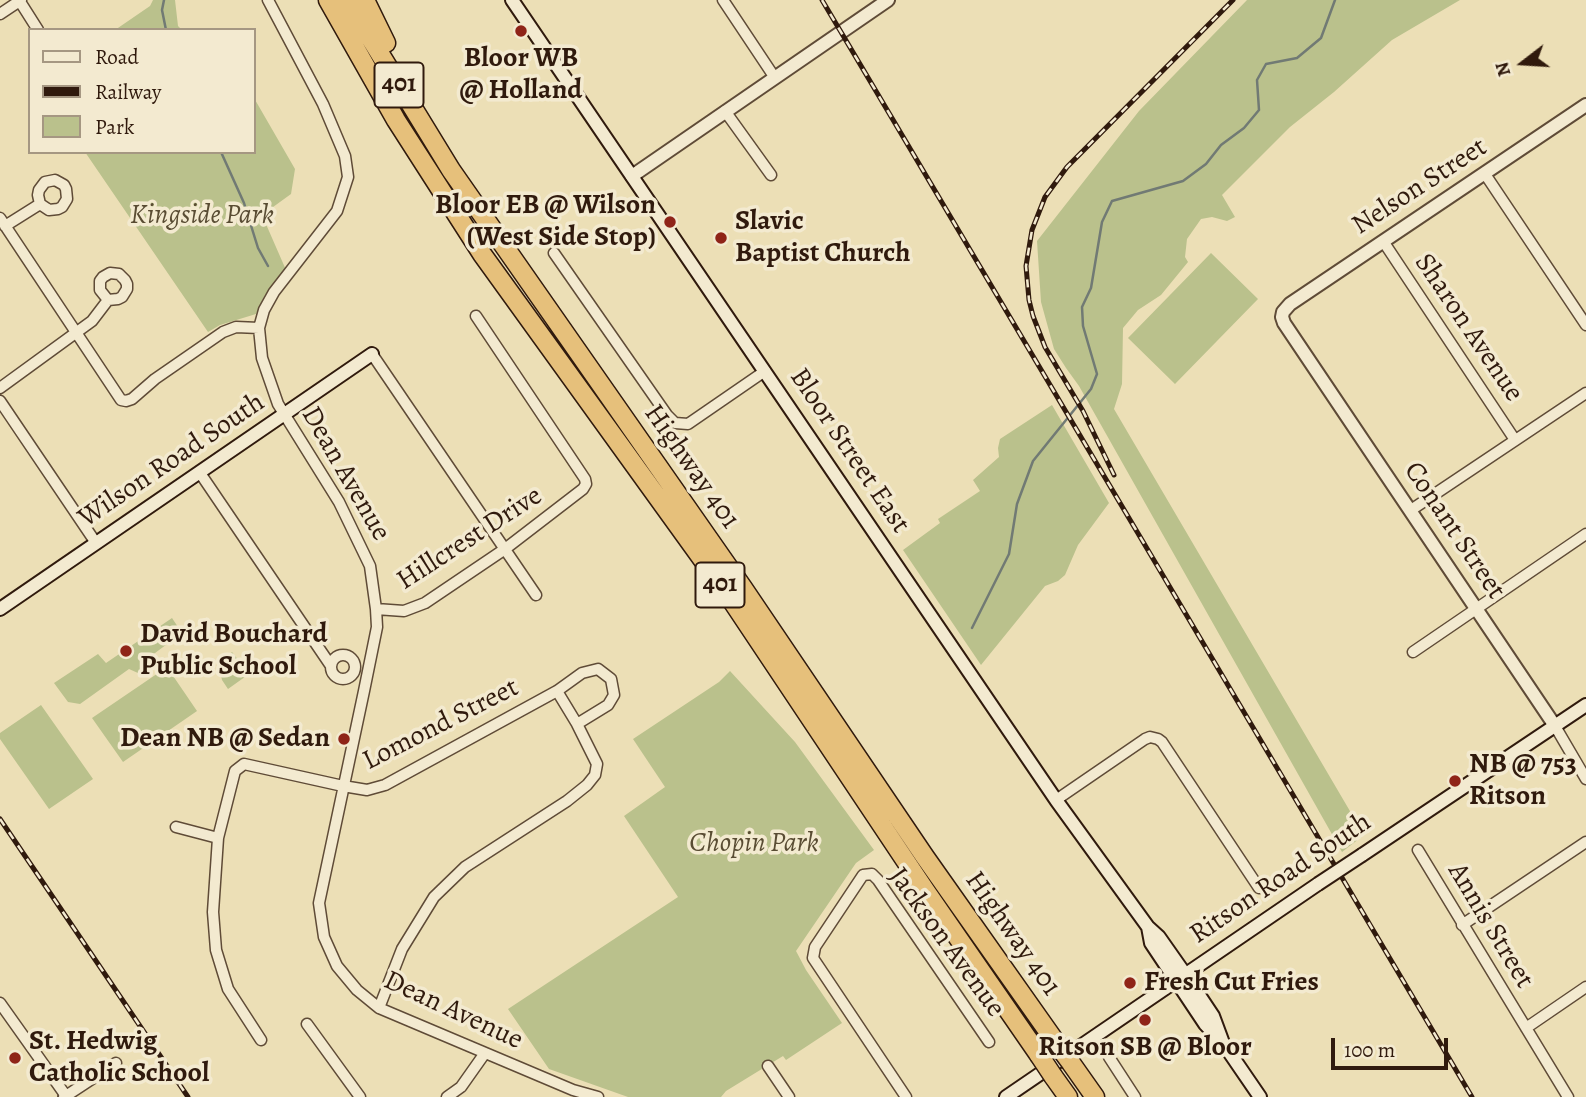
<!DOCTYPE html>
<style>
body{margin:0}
#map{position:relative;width:1586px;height:1097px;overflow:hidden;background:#ecdfb6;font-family:Alegreya,serif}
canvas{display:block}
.legend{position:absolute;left:28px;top:28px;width:228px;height:126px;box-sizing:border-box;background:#f3ead0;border:2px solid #a59782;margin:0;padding:9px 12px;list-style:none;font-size:21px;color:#301a0d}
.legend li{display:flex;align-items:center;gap:14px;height:35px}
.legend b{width:35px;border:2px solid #a59782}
.north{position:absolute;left:1488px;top:28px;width:70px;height:70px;-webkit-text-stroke:5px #f3ead0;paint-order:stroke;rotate:253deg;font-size:19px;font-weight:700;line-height:28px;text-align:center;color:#301a0d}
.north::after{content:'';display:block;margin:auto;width:24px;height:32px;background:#301a0d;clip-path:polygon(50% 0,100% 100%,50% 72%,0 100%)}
.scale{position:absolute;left:1331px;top:1038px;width:117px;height:32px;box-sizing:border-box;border:4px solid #301a0d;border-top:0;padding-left:9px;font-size:21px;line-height:24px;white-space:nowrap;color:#301a0d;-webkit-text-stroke:5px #f3ead0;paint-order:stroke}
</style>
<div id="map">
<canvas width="1586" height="1097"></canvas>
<ul class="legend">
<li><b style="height:9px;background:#f3ead0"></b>Road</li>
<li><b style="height:9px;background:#301a0d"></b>Railway</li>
<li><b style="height:19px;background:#bac18c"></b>Park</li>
</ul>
<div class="north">N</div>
<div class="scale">100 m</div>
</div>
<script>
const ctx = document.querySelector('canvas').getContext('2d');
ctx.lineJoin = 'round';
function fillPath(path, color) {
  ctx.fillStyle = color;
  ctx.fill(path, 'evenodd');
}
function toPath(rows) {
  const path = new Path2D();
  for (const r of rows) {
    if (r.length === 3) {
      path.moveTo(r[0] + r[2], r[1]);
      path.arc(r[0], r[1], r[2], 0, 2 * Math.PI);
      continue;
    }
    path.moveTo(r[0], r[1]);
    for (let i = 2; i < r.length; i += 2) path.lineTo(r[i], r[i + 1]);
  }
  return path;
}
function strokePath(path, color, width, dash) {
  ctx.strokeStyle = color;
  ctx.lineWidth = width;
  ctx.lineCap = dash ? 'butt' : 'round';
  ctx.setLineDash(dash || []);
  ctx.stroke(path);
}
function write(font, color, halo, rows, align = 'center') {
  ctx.font = font + ' Alegreya,serif';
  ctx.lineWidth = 7;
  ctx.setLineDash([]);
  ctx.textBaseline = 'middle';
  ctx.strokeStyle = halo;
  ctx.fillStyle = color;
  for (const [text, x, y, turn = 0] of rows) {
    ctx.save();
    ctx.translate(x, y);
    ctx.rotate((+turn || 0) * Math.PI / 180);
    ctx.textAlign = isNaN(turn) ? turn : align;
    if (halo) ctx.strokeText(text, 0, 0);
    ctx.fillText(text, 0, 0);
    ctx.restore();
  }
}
const green = toPath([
 [153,0,175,0,178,26,182,30,115,30,150,6],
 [1247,0,1460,0,1392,40,1334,92,1290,127,1222,195,1235,217,1227,221,1212,217,1201,219,1187,239,1185,257,1188,262,1161,295,1138,310,1123,328,1122,384,1114,409,1364,835,1342,852,1079,386,1066,368,1054,349,1041,302,1037,241,1139,111],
 [254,98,295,169,291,194,262,215,286,270,265,295,256,314,220,325,208,332,85,152,254,152],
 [1211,253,1258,299,1175,384,1128,338],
 [1052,405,1109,503,1078,545,1065,575,1058,581,1045,586,981,665,903,550,940,523,938,519,980,491,973,480,999,457,998,448,1000,439],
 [172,618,182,633,151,656,151,664,148,670,138,673,129,669,80,704,68,702,54,683,98,654,106,663],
 [232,652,249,674,228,689,222,680,220,670,225,660],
 [167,667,197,711,123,762,92,718],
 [730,671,795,742,874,850,856,863,796,951,806,970,842,1023,786,1060,783,1056,726,1091,721,1097,628,1097,549,1069,508,1009,678,897,624,816,665,787,633,739,719,682],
 [41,705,93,779,49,809,0,739,0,733]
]);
const stream = toPath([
 [164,0,162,10,166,30],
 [221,152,244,203,258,248,268,266],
 [972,628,1009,554,1017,504,1033,461,1091,389,1097,374,1083,326,1082,307,1091,288,1102,222,1112,201,1183,181,1206,164,1221,145,1244,128,1259,110,1257,80,1266,64,1297,58,1321,38,1335,0]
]);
const minor = toPath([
 [19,0,38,30],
 [268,0,323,104,345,156,348,177,337,211,274,292,264,310,259,328,262,358,278,404,339,502,370,566,376,609,377,627,364,691,319,903,324,937,337,966,357,990,379,1008,573,1090,598,1097],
 [723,0,775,78],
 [0,14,21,0],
 [725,111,771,175],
 [1485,174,1586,325],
 [0,218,121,400,126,401,132,399,155,379,223,332,236,327,259,328],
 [5,226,40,204,49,210,58,209,62,207,67,199,66,189,64,185,55,180,45,182,39,190,38,195,40,204],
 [1383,241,1515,440],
 [554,253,667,415,675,423,688,424,765,371],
 [372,354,536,595],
 [0,388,92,321,108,300,118,299,122,297,127,289,127,284,125,280,119,274,110,273,103,277,100,281,100,290,108,300],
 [0,401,96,543],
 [200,473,331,666],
 [1411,510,1586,393],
 [376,609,404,611,425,603,505,549,583,489,586,484,585,479,476,316],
 [1413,652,1586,534],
 [343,667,12],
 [1555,726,1586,779],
 [1056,800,1145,739,1150,737,1158,739,1162,742,1259,888],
 [176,827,218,838],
 [1418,850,1568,1097],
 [1462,925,1586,842],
 [0,1003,66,1096,116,1063],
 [379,1008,402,949,434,897,465,867,567,801,587,785,595,775,597,764,577,724,557,691],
 [307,1024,360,1097],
 [1526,1028,1586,987],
 [261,1040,228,989,216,950,213,912,218,838,235,771,244,764,343,786,367,790,385,785,557,691,582,673,598,669,611,679,614,695,608,705,577,724],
 [1109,1057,1135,1097],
 [768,1066,789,1097],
 [447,1097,461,1087,485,1053],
 [906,1097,813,958,815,947,863,875,872,874,878,880,989,1042]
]);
const tertiary = toPath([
 [632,176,888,0],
 [1555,726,1284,323,1282,317,1283,312,1290,304,1586,105],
 [65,1097,66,1096]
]);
const secondary = toPath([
 [512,0,1056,800,1148,927,1159,937,1185,974,1213,1016,1223,1043],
 [0,609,372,354],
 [1362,855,1586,705],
 [1148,927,1151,943,1205,1024,1223,1043,1260,1097],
 [1006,1097,1318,884]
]);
const motorway = toPath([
 [328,0,396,120,482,254,726,592,925,890,1039,1055],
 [347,0,451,170,743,588,925,857,1057,1044],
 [365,0,386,43],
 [1071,1063,1095,1097],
 [1053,1076,1068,1097]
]);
const rail = toPath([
 [822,0,1472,1097],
 [1114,475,1083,411,1045,347,1033,316,1029,300,1026,266,1032,230,1045,197,1067,167,1233,0],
 [0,819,188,1097]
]);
const secondaryBridge = toPath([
 [1318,884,1362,855]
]);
const motorwayBridge = toPath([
 [1057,1044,1071,1063],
 [1039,1055,1053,1076]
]);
const markers = [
 [521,31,7,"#8f2418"],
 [670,222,7,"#8f2418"],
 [721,238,7,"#8f2418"],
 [126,651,7,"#8f2418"],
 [344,739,7,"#8f2418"],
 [1455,781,7,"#8f2418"],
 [1130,983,7,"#8f2418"],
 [1145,1020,7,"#8f2418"],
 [15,1058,7,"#8f2418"]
];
const shields = [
 [399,85,49],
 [720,585,49]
];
const shieldNames = [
 ["401",399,85],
 ["401",720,585]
];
const poiNames = [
 ["Bloor WB",521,59,"center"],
 ["@ Holland",521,91,"center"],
 ["Bloor EB @ Wilson",656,206,"right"],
 ["(West Side Stop)",656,238,"right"],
 ["Slavic",735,222],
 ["Baptist Church",735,254],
 ["David Bouchard",140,635],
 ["Public School",140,667],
 ["Dean NB @ Sedan",330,739,"right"],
 ["NB @ 753",1469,765],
 ["Ritson",1469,797],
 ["Fresh Cut Fries",1144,983],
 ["St. Hedwig",29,1042],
 ["Catholic School",29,1074],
 ["Ritson SB @ Bloor",1145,1048,"center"]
];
const streetNames = [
 ["Nelson Street",1420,187,-33],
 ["Sharon Avenue",1468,328,56],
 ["Bloor Street East",849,451,56],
 ["Wilson Road South",172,461,-34],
 ["Highway 401",691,467,55],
 ["Dean Avenue",345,474,60],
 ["Conant Street",1454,531,56],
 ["Hillcrest Drive",470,539,-33],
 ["Lomond Street",441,725,-27],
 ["Ritson Road South",1281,879,-34],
 ["Annis Street",1490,926,59],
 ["Highway 401",1012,934,55],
 ["Jackson Avenue",946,943,54],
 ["Dean Avenue",453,1011,25]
];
const parkNames = [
 ["Kingside Park",202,216],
 ["Chopin Park",754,844]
];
fillPath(green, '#bac18c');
strokePath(stream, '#717a74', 2.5);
strokePath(minor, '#5f4b37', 13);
strokePath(tertiary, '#5f4b37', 16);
strokePath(secondary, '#301a0d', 16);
strokePath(motorway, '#301a0d', 21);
strokePath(minor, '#f3ead0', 10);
strokePath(tertiary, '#f3ead0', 12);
strokePath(secondary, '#f3ead0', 12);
strokePath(motorway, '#e6c07b', 18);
strokePath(rail, '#301a0d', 5);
strokePath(rail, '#f3ead0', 2.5, [8]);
strokePath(secondaryBridge, '#301a0d', 16, []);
strokePath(motorwayBridge, '#301a0d', 21, []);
strokePath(secondaryBridge, '#f3ead0', 12);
strokePath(motorwayBridge, '#e6c07b', 18);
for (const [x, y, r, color] of markers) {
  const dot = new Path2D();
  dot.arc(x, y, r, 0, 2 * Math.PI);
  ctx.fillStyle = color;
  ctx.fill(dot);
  strokePath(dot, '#f3ead0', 2.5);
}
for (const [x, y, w] of shields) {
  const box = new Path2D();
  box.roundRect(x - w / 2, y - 22.5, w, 45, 5);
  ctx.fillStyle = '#f3ead0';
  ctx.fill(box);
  strokePath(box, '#301a0d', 2);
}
write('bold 26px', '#301a0d', null, shieldNames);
write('bold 28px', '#301a0d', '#f3ead0', poiNames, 'left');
write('28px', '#301a0d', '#f3ead0', streetNames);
write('italic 28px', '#594c33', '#f3ead0', parkNames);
</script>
